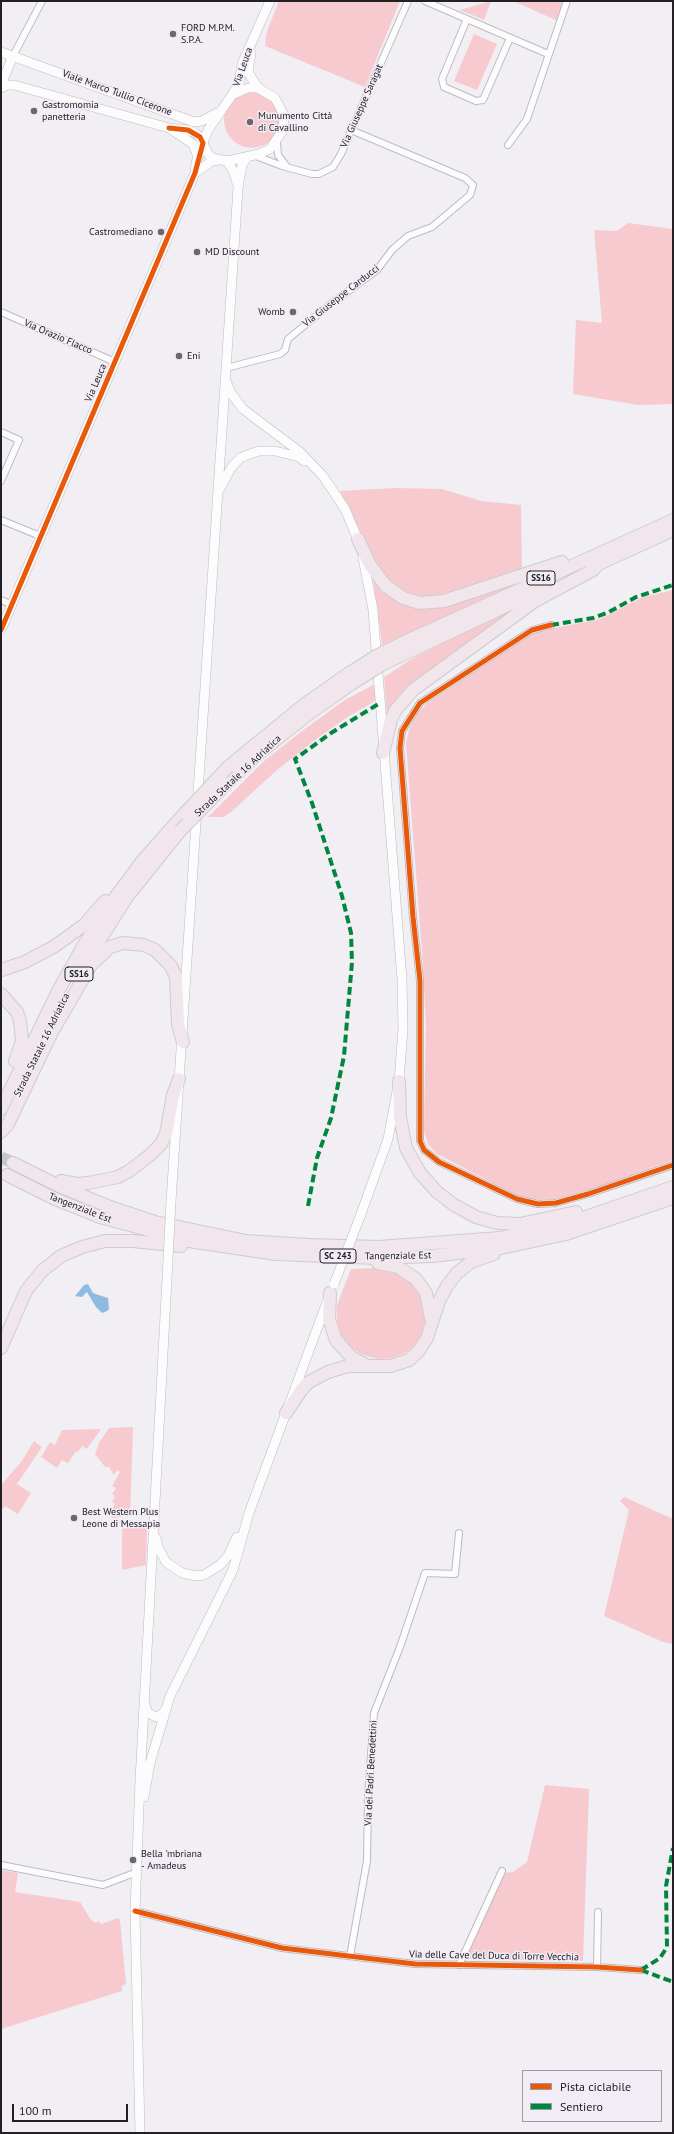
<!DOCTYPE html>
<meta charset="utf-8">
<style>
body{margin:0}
#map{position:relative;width:674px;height:2134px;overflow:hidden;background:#f1eef4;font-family:"PT Sans",sans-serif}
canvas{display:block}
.frame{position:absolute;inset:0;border:2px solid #222024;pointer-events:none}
.legend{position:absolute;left:522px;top:2070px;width:140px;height:52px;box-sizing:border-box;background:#f2ecf6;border:1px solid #9f9aa2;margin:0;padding:5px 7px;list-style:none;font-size:12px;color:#222024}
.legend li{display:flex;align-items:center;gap:8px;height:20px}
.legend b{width:20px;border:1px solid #9f9aa2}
.scale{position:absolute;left:12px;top:2104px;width:116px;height:18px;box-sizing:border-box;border:2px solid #222024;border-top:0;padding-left:5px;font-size:12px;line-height:14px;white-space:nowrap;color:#222024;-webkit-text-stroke:3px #f2ecf6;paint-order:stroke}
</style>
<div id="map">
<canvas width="674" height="2134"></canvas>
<div class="frame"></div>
<ul class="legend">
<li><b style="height:5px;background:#e8590c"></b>Pista ciclabile</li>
<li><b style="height:5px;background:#00873e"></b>Sentiero</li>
</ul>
<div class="scale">100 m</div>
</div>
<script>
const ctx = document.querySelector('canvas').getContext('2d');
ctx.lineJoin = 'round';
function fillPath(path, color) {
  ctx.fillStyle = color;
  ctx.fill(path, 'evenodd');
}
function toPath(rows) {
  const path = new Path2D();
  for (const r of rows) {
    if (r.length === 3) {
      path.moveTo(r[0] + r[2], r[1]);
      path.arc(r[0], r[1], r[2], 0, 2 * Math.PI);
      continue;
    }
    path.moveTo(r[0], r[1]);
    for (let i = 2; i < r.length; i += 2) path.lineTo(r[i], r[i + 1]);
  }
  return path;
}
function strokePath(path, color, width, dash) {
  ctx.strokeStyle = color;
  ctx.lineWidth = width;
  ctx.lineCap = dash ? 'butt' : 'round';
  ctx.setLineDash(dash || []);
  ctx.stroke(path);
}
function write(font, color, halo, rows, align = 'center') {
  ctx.font = font + ' "PT Sans",sans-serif';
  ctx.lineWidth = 3;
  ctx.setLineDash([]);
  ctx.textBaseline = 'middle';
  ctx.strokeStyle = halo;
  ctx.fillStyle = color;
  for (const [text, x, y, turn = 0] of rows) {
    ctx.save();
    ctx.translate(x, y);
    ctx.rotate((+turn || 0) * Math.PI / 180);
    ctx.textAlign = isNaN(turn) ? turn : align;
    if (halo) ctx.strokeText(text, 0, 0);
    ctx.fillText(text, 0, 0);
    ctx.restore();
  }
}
const green = toPath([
 [279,1,400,1,365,87,265,46,267,31],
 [491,1,484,20,460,10],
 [513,1,564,1,558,21],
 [474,34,497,44,477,90,454,81],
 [252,120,28],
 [628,223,673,229,673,404,638,405,573,394,576,320,602,323,594,230,617,231],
 [394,488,442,489,481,501,521,505,522,570,444,597,417,598,400,590,388,582,380,571,340,491],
 [373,579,394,597,451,603,522,582,430,624,383,650],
 [673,590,673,1160,601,1186,556,1199,535,1200,518,1196,437,1154,428,1144,424,1130,426,1024,422,952,406,743,410,727,419,712,428,703,535,632,600,619,643,597],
 [521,606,387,715,384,677,410,660,447,641],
 [375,684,375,700,372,703,349,716,319,737,277,770,231,812,223,817,208,817,263,762,302,731,345,700],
 [379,1268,393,1270,418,1286,427,1314,425,1328,418,1342,407,1352,393,1358,378,1359,363,1355,350,1347,341,1334,337,1320,337,1305,351,1269],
 [133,1427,130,1515,114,1518,111,1517,115,1511,112,1509,115,1504,112,1502,115,1496,112,1494,116,1488,112,1486,120,1472,117,1470,114,1475,109,1467,105,1467,95,1454,99,1443,109,1428],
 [101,1429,87,1449,82,1446,78,1452,76,1451,68,1463,62,1460,57,1468,41,1457,50,1442,55,1445,62,1430],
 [34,1441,42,1447,17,1484,31,1493,18,1514,5,1506,1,1511,1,1485,21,1462],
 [624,1497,673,1519,673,1644,663,1642,604,1616,629,1510,620,1501],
 [147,1524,146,1565,122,1570,122,1529],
 [545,1785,589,1789,583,1961,464,1959,504,1873,513,1872,527,1862],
 [1,1870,18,1873,15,1892,80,1902,91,1920,96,1923,99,1921,101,1924,118,1918,120,1920,126,1984,122,1986,122,1991,1,2029]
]);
const water = toPath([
 [88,1284,93,1293,108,1298,109,1309,107,1311,102,1313,96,1307,87,1292,82,1297,75,1296,84,1285]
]);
const highwayTunnel = toPath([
 [1,1157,13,1163]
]);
const street = toPath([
 [425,1,548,54],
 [467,19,442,79,444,87,476,101,483,100,510,38],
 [13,56,42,1],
 [277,142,278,155,287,167],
 [508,145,527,119,567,1],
 [256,156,282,166,312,174,319,174,333,167,341,154,408,1],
 [1,312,115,362],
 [226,368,280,354,285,350,288,339,332,303,377,270,392,250,408,236,432,227,470,195,473,185,465,178,351,130],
 [1,432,19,440,1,481],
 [1,520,40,536],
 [1,600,12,605],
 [551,625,532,630,420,703,402,731,400,748,413,917,420,981,420,1141,424,1150,439,1162,517,1199,538,1204,556,1203,588,1194,673,1165],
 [1,1865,103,1885,137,1872],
 [135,1911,282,1948,415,1964,597,1967,641,1970],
 [350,1956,367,1861,368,1796,374,1713,400,1647,425,1573,455,1574,459,1533],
 [459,1965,502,1871],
 [597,1967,598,1912]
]);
const secondary = toPath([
 [1,52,194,122,202,121,217,113],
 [251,53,248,72,258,88],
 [1,85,13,56],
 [1,88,7,85,14,85,169,128,193,144,198,157],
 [232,95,239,84,242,64,270,1],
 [227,161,234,172,237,183],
 [195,173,212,161,220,160],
 [226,381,231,393,243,409,300,452,323,476,345,509,360,545],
 [220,489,231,468,240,458,250,454,259,451,275,451,299,457,304,461],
 [1,630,195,173,196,163,203,143,208,130,232,95,248,88,258,88,275,98,284,115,283,130,270,149,259,154,227,161,212,158,208,154,203,143,200,137,195,133,188,130,169,128],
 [171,1201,238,188,242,165,247,157],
 [361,1214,388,1139,399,1081,403,1029,402,979,373,610,363,558],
 [156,1538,158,1547,166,1562,182,1573,197,1576,204,1575,220,1565,228,1556,237,1537],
 [145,1705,148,1713,156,1717,161,1715,166,1709],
 [144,1797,150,1763,170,1696,233,1570,249,1513,327,1302],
 [140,2133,135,1911,140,1781,168,1260]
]);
const highway = toPath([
 [358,539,370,565,386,586,403,598,420,603,444,601,562,562],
 [592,567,673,530],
 [411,639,673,520],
 [417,648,544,588],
 [383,753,391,720,395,711,413,690,535,601,593,570,599,563],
 [228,767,305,704,348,674],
 [226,784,258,754,307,715,351,684],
 [84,965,127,897,180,831],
 [1,970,25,962,55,946,84,925,105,901],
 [1,994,17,1012,20,1021,22,1041,15,1061],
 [399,1081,400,1117,406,1148,420,1173,437,1192,454,1205,476,1217,497,1223,520,1224,576,1212],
 [1,1109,57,993,85,943,114,899,143,860,185,813],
 [1,1132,8,1124,52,1032,69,1003,91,965,110,947,123,943,144,945,155,950,171,966,176,977,178,1025,183,1042],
 [13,1163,59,1186,110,1207,155,1222,246,1241,310,1245,379,1247,500,1238,562,1225,673,1187],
 [7,1175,55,1199,100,1217,189,1241,276,1254,376,1258,432,1256,501,1248,566,1234,673,1198],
 [61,1181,77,1184,88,1183,118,1177,129,1171,150,1155,161,1144,166,1134,173,1095,179,1079],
 [378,1263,398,1267,416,1279,426,1293,431,1318],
 [330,1293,329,1319,336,1340,351,1357,366,1365],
 [1,1348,26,1291,42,1271,61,1256,82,1247,105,1241,133,1241,181,1246],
 [286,1413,302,1389,309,1382,328,1372,348,1366,391,1366,409,1360,418,1352,427,1338,439,1301,447,1286,457,1273,471,1262,494,1254]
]);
const secondaryBridge = toPath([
 [168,1260,171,1201],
 [334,1284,361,1214]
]);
const highwayBridge = toPath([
 [348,674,378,655,411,639],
 [351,684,383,664,417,648],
 [185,813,228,767],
 [180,831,226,784]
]);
const quiet = toPath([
 [551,625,593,618,609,612,636,597,673,585],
 [308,1206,317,1158,331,1118,344,1056,352,962,351,933,342,896,312,803,295,759,331,733,380,703],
 [641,1970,660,1958,667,1947,666,1886,673,1848],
 [641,1970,673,1982]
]);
const cycleway = toPath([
 [551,625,532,630,420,703,402,731,400,748,413,917,420,981,420,1141,424,1150,439,1162,517,1199,538,1204,556,1203,588,1194,673,1165],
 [1,630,195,173,203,143,200,137,188,130,169,128],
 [135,1911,282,1948,415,1964,597,1967,641,1970]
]);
const markers = [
 [173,34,4,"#6a686d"],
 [34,111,4,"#6a686d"],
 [250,122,4,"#6a686d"],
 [161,232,4,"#6a686d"],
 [197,252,4,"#6a686d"],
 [293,312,4,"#6a686d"],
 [179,356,4,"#6a686d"],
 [74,1518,4,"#6a686d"],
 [133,1860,4,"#6a686d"]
];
const shields = [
 [541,578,28],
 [79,974,28],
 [338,1256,36]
];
const shieldNames = [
 ["SS16",541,578],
 ["SS16",79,974],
 ["SC 243",338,1256]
];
const poiNames = [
 ["FORD M.P.M.",181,28],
 ["S.P.A.",181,40],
 ["Gastromomia",42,105],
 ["panetteria",42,117],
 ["Munumento Città",258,116],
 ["di Cavallino",258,128],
 ["Castromediano",153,232,"right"],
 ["MD Discount",205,252],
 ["Womb",285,312,"right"],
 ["Eni",187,356],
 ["Best Western Plus",82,1512],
 ["Leone di Messapia",82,1524],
 ["Bella 'mbriana",141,1854],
 ["- Amadeus",141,1866]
];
const streetNames = [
 ["Via Leuca",243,67,-71],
 ["Viale Marco Tullio Cicerone",117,93,20],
 ["Via Giuseppe Saragat",362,106,-66],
 ["Via Giuseppe Carducci",341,296,-38],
 ["Via Orazio Flacco",58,337,23],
 ["Via Leuca",96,383,-67],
 ["Strada Statale 16 Adriatica",238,776,-43],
 ["Strada Statale 16 Adriatica",42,1045,-64],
 ["Tangenziale Est",80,1208,21],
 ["Tangenziale Est",398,1256,-1],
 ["Via dei Padri Benedettini",371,1773,-87],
 ["Via delle Cave del Duca di Torre Vecchia",494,1956,1]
];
fillPath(green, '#f7cacf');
fillPath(water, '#8ebbe2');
strokePath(highwayTunnel, '#c8c5ca', 12, [12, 6]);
strokePath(street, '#bebbc0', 8);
strokePath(secondary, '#bebbc0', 10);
strokePath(highway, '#cecccf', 14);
strokePath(street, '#fdfcfd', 6);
strokePath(secondary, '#fdfcfd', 9);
strokePath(highway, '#f0e6ec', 12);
strokePath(secondaryBridge, '#bebbc0', 10, []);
strokePath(highwayBridge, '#cecccf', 14, []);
strokePath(secondaryBridge, '#fdfcfd', 9);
strokePath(highwayBridge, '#f0e6ec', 12);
strokePath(quiet, '#00873e', 4, [8, 4]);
strokePath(cycleway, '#e8590c', 5);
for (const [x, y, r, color] of markers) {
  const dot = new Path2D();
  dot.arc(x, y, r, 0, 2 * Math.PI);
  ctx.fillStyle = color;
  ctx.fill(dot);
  strokePath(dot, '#f2ecf6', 1.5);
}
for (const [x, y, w] of shields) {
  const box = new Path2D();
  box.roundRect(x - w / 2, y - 7, w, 14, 3);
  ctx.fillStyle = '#f2ecf6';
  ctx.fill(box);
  strokePath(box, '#222024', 1);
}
write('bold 9px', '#222024', null, shieldNames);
write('10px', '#222024', '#f2ecf6', poiNames, 'left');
write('10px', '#222024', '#f2ecf6', streetNames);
</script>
